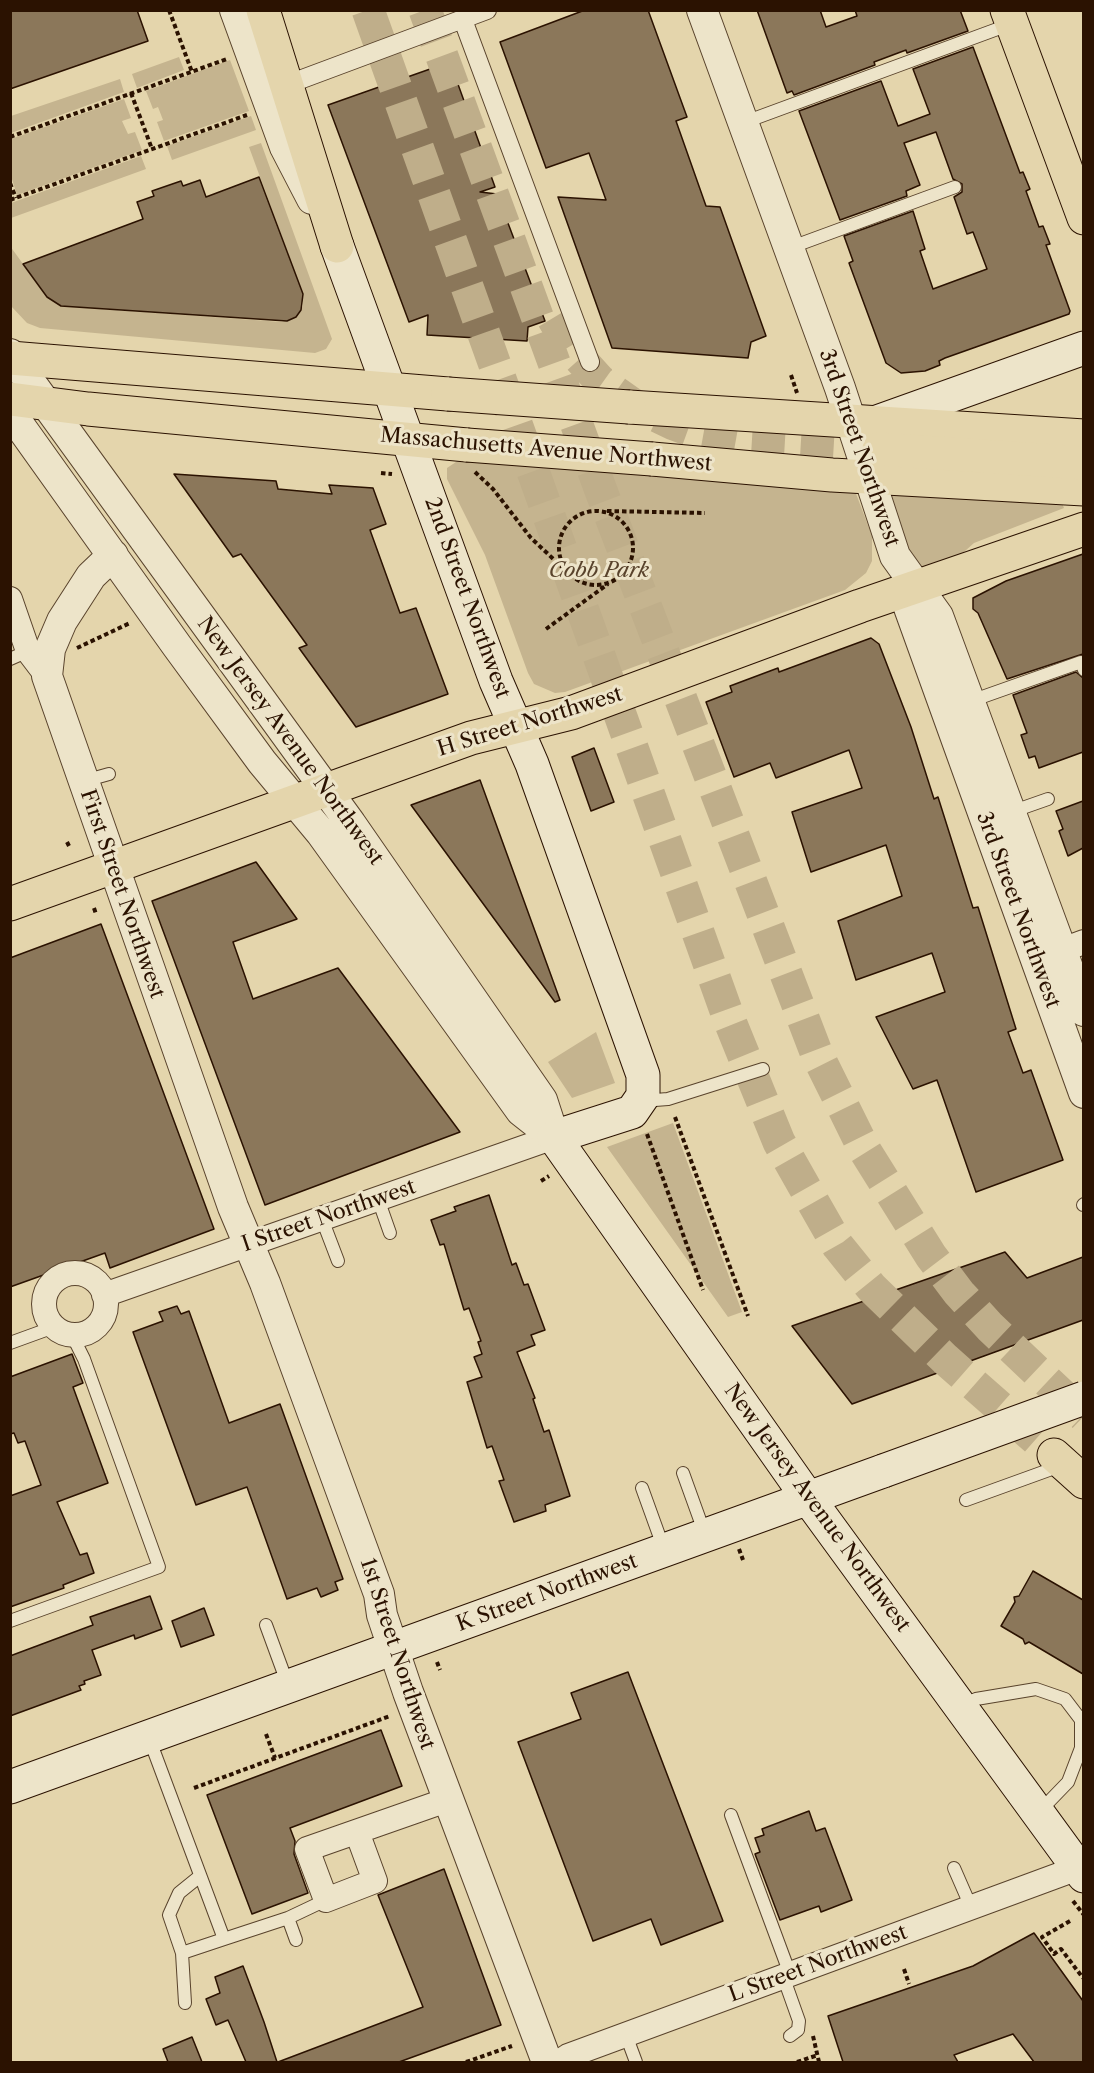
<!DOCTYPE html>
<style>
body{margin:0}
#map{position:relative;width:1094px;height:2073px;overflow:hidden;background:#e4d5ac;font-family:"Libre Caslon Text",serif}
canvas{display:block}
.frame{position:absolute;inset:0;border:12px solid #2b1201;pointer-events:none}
</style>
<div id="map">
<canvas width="1094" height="2073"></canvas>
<div class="frame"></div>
</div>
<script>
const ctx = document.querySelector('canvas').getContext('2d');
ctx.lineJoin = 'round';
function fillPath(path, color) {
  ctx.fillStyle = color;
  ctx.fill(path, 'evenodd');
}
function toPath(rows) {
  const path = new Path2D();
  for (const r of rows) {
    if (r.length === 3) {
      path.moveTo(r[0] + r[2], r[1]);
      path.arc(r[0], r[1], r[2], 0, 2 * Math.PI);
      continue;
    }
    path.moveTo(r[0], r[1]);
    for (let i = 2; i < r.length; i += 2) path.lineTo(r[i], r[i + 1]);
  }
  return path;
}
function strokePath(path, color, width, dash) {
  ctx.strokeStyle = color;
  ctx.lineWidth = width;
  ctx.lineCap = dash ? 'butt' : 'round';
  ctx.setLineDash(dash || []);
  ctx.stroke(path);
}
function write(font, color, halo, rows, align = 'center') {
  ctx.font = font + ' "Libre Caslon Text",serif';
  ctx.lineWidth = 6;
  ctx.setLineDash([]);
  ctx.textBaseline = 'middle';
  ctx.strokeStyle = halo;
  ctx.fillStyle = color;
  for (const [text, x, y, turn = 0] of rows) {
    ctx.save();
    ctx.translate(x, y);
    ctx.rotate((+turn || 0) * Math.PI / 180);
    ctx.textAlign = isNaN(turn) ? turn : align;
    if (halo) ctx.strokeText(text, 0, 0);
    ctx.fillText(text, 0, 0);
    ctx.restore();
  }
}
const green = toPath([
 [179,57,184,70,137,88,132,74],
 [230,60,249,111,164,141,157,122,163,120,158,107,153,109,146,91],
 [120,79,124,92,11,133,11,116],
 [124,99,131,118,122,121,128,134,135,132,142,150,17,195,11,176,11,139],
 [251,116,256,130,172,160,167,146],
 [261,143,332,339,326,349,315,353,40,328,27,323,11,306,10,246,47,297,61,306,282,322,296,317,303,306,303,294,249,147],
 [141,156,146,169,11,218,11,203],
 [459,460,855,491,872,536,872,561,866,573,845,590,565,692,555,693,534,684,528,673,485,555,447,479,447,468],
 [890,493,1062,503,1064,508,974,543,956,559,915,569],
 [596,1032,615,1083,572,1098,548,1062],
 [673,1123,742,1312,728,1317,607,1147]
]);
const building = toPath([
 [10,10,137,10,148,41,10,89,10,10],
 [585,10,648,10,687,117,676,121,706,206,720,207,766,336,751,342,748,358,612,348,558,197,606,200,589,153,546,168,500,42,585,10],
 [757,10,820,10,826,27,857,16,855,10,960,10,968,31,907,53,906,50,874,62,875,65,794,95,792,91,787,93,757,10],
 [973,47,1020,173,1023,172,1030,189,1026,191,1039,227,1043,226,1050,244,1046,245,1070,311,1069,314,945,358,939,361,940,365,925,371,901,373,886,363,849,263,853,261,844,236,913,211,925,249,920,251,933,289,987,269,973,232,967,234,954,197,962,192,962,184,953,179,936,132,904,143,920,185,906,191,907,196,840,220,799,111,881,81,898,126,930,114,913,69,973,47],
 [450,62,495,187,480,192,497,194,545,321,528,327,527,341,427,335,428,315,409,322,328,105,450,62],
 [259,177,303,294,301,310,296,317,287,321,61,306,47,297,23,264,143,219,137,202,154,196,152,191,181,181,183,186,200,180,206,197,259,177],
 [174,474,276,481,278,489,332,494,329,485,373,488,386,524,370,530,400,613,416,608,448,694,356,727,299,648,307,645,241,554,233,557,174,474],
 [1083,554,1083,654,1007,679,978,613,973,609,973,598,1006,581,1083,554],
 [871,638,879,644,911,727,934,799,938,797,973,908,978,907,1016,1029,1008,1032,1023,1073,1031,1070,1063,1160,976,1192,937,1080,913,1089,876,1017,945,992,932,953,856,980,838,921,902,896,886,845,811,872,792,812,862,788,849,750,776,778,770,763,734,777,706,702,732,692,730,686,778,668,779,672,871,638],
 [1076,672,1083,678,1083,752,1039,768,1035,756,1029,758,1021,735,1027,733,1013,695,1076,672],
 [594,748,614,802,591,811,572,757,594,748],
 [480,780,560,1000,555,1002,411,805,480,780],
 [1083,801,1083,848,1068,856,1059,831,1063,829,1056,811,1083,801],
 [256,862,297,919,233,942,253,999,338,968,460,1132,265,1205,152,901,256,862],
 [101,924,214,1229,110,1268,105,1253,10,1287,10,958,101,924],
 [489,1195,512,1265,516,1263,524,1285,528,1284,545,1330,531,1335,535,1345,517,1352,535,1398,533,1399,544,1432,549,1430,570,1496,545,1505,546,1511,514,1522,499,1481,504,1480,492,1446,487,1448,467,1382,482,1377,474,1357,482,1354,478,1342,481,1341,469,1308,464,1310,444,1244,440,1245,431,1220,456,1211,454,1207,489,1195],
 [1005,1252,1027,1278,1083,1257,1083,1320,852,1404,792,1326,1005,1252],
 [177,1306,181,1314,189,1311,229,1423,280,1404,343,1579,335,1582,338,1590,321,1597,317,1588,287,1599,247,1487,196,1505,133,1332,163,1321,159,1312,177,1306],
 [72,1354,83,1383,73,1387,108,1483,57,1502,80,1555,87,1553,94,1573,63,1585,64,1588,10,1607,10,1496,41,1485,25,1441,18,1443,14,1433,10,1434,10,1377,72,1354],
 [1033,1571,1083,1600,1083,1674,1029,1642,1025,1644,1023,1639,1001,1626,1015,1602,1014,1597,1019,1596,1033,1571],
 [150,1596,162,1629,135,1639,134,1635,92,1650,101,1675,84,1681,85,1684,79,1686,81,1690,10,1716,10,1656,93,1625,90,1617,150,1596],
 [204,1608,214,1635,181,1647,172,1621,204,1608],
 [628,1672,723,1921,661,1945,651,1919,593,1941,518,1742,581,1719,571,1693,628,1672],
 [381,1730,402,1786,290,1828,295,1841,294,1854,308,1893,252,1914,207,1795,381,1730],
 [809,1811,816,1831,825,1828,852,1900,821,1912,819,1906,780,1920,755,1854,760,1852,755,1838,764,1835,762,1829,809,1811],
 [444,1869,501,2025,399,2062,278,2062,423,2007,378,1895,444,1869],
 [1034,1933,1083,2001,1083,2062,1034,2062,1013,2034,954,2055,958,2062,843,2062,828,2016,973,1966,1034,1933],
 [243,1966,264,2022,277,2062,246,2062,228,2020,216,2025,206,1999,220,1993,215,1977,243,1966],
 [192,2037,202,2062,168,2062,163,2049,192,2037]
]);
const motorwayTunnel = toPath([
 [368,10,729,1019,779,1142,838,1246,871,1287,945,1359,1054,1455],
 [425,10,600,488,816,1052,864,1149,931,1256,959,1293,990,1327,1084,1416],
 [553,318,572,350,600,381,632,404,674,424,696,432,746,441,879,449]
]);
const path = toPath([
 [169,10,192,72],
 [131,93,152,149],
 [10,137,227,59],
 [10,183,16,198],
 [10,200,247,115],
 [791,375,797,393],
 [475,472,493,489,531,538,563,568],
 [381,473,392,474],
 [596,548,37],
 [607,511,705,513],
 [546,629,608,584],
 [77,648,130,623],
 [67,842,69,846],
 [94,908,96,914],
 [675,1117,748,1316],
 [647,1134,703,1290],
 [541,1181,549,1176],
 [739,1549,743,1560],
 [437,1662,440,1670],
 [266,1734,275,1758],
 [194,1788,390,1716],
 [1073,1901,1084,1915],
 [1070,1921,1042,1937,1054,1954,1061,1949,1083,1978],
 [904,1969,909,1984],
 [813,2036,819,2062],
 [466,2062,512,2046],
 [797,2062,818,2055]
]);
const service = toPath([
 [745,122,1011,24],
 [789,248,955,187],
 [10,659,28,651],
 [968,702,1081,662,1084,670],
 [84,781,109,774],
 [1011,812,1048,799],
 [642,1101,668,1099,763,1069],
 [378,1199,390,1233],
 [1083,1205,1084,1204],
 [322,1219,338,1261],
 [10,1343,54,1327],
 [683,1473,705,1534],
 [642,1488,664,1549],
 [966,1500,1060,1466],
 [10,1621,159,1567,84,1359,72,1335],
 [266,1625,288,1685],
 [961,1706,976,1699,1036,1689,1065,1699,1081,1720,1081,1748,1068,1782,1039,1812],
 [149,1738,224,1939,182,1953,169,1915,179,1893,200,1876],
 [731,1815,790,1974],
 [954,1868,971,1907],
 [288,1918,296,1940],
 [224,1939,288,1918,326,1900],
 [182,1953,185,2003],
 [783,1976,799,2021,798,2030,790,2036],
 [626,2035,636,2062]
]);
const pedestrian = toPath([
 [463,20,590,362],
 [286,85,487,10]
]);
const minor = toPath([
 [10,599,28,651,47,676],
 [1046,956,1084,942],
 [75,1304,31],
 [104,1295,554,1137],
 [357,1832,375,1881,326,1900,307,1849,447,1800],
 [559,2062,568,2056,1078,1868]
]);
const tertiary = toPath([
 [235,10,285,147,312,199],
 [702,10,840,388,895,556,938,616,1084,1011],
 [10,354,351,824,542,1100,554,1137],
 [10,412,177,646,262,762,321,833,521,1111,554,1137],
 [113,555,91,576,62,621,50,649,47,676,233,1207,265,1283,379,1594,382,1615,408,1692,547,2062],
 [903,591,1084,1093]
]);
const secondary = toPath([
 [337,246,496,681,532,764,643,1075,643,1096,632,1112,554,1137,808,1498,1084,1876],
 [877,422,1084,348],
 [10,1787,883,1471]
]);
const primary = toPath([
 [1007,10,1084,218],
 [10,358,448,394],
 [10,399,88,409,467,445],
 [629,407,1084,436],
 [652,459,832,475,1084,489],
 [10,904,471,738,571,713,860,606,1084,529]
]);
const motorway = toPath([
 [263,10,337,246],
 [879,449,1084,463],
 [1054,1455,1084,1482]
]);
const secondaryBridge = toPath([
 [883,1471,1084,1398]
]);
const primaryBridge = toPath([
 [448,394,629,407],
 [467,445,652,459]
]);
const streetNames = [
 ["3rd Street Northwest",859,448,71],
 ["Massachusetts Avenue Northwest",546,450,5],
 ["2nd Street Northwest",467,598,70],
 ["H Street Northwest",530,722,-17],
 ["New Jersey Avenue Northwest",290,741,54],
 ["First Street Northwest",122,894,71],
 ["3rd Street Northwest",1018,910,70],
 ["I Street Northwest",329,1216,-19],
 ["New Jersey Avenue Northwest",817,1508,54],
 ["K Street Northwest",547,1593,-20],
 ["1st Street Northwest",397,1654,72],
 ["L Street Northwest",818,1964,-20]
];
const parkNames = [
 ["Cobb Park",599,571]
];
fillPath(green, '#c5b48f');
fillPath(building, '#8b775a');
strokePath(building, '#2b1201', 1.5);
strokePath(motorwayTunnel, '#bfae8a', 33, [33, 16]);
strokePath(service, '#59432c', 14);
strokePath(pedestrian, '#59432c', 20);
strokePath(minor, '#59432c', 26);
strokePath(tertiary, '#59432c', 32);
strokePath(secondary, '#2b1201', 35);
strokePath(primary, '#2b1201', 35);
strokePath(motorway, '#2b1201', 35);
strokePath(path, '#2b1201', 4, [4.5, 3]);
strokePath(service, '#ede4c9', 12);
strokePath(pedestrian, '#ede4c9', 18);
strokePath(minor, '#ede4c9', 24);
strokePath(tertiary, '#ede4c9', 30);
strokePath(secondary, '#ede4c9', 33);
strokePath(primary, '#e4d5ac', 33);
strokePath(motorway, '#e4d5ac', 33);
strokePath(secondaryBridge, '#2b1201', 35, []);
strokePath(primaryBridge, '#2b1201', 35, []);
strokePath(secondaryBridge, '#ede4c9', 33);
strokePath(primaryBridge, '#e4d5ac', 33);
write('21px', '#2b1201', '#ede4c9', streetNames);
write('italic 21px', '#59432c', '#ede4c9', parkNames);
</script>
